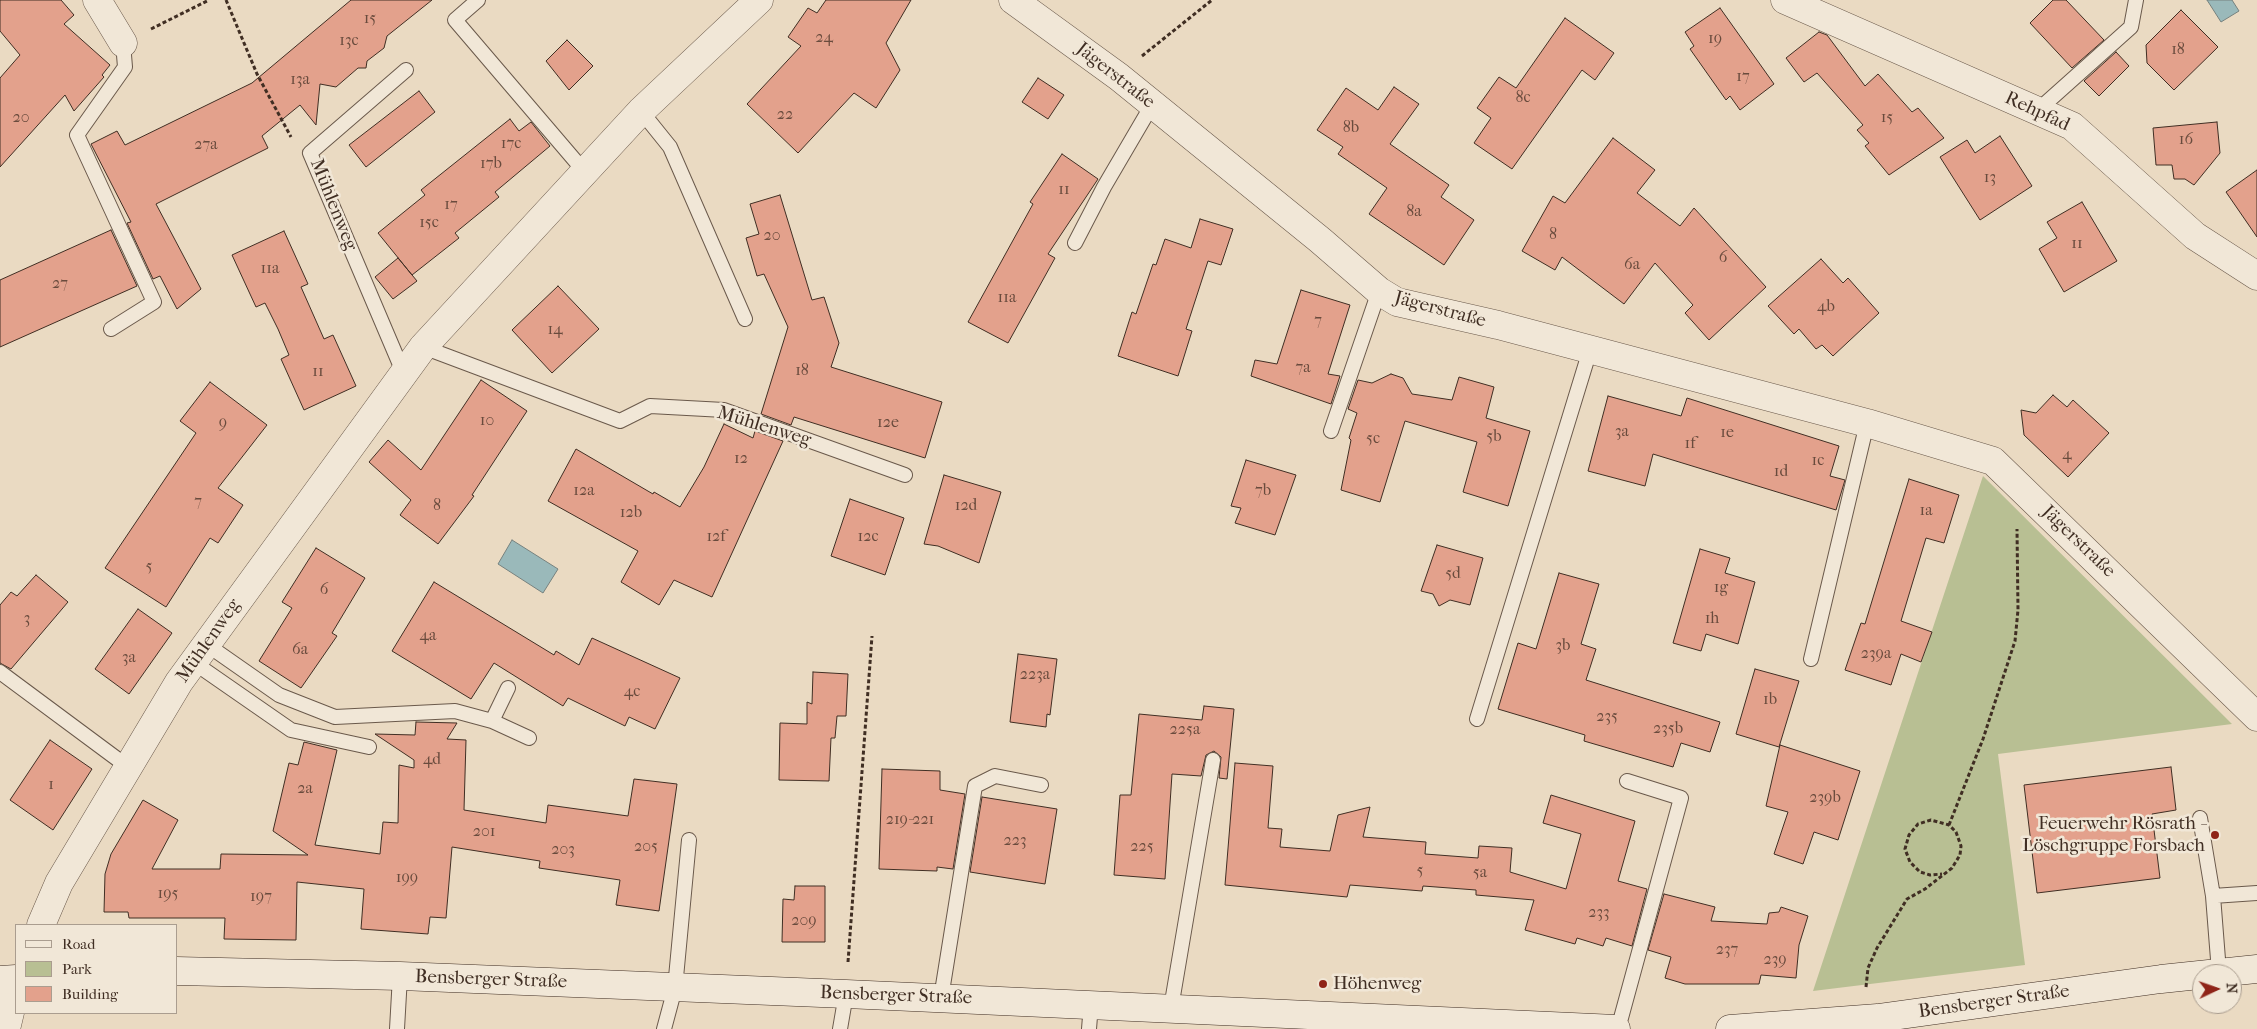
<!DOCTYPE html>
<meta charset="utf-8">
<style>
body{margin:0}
#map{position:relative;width:2257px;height:1029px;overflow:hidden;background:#eadac2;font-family:"IM FELL French Canon",serif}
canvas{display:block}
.legend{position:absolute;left:15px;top:924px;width:162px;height:90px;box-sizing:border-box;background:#f1e7d7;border:1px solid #aa9d8f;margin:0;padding:6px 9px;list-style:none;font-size:15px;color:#402e23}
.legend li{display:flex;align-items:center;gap:10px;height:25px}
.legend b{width:25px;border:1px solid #aa9d8f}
.north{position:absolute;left:2192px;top:964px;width:50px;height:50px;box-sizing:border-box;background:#f1e7d7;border:1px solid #aa9d8f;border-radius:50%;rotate:87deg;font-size:14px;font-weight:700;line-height:20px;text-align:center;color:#402e23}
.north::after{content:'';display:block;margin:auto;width:18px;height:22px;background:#8f2418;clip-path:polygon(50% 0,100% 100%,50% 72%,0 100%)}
</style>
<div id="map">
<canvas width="2257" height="1029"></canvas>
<ul class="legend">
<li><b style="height:6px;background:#f1e7d7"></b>Road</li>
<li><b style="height:14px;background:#b8bf93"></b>Park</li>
<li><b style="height:14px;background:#e3a18c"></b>Building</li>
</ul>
<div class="north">N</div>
</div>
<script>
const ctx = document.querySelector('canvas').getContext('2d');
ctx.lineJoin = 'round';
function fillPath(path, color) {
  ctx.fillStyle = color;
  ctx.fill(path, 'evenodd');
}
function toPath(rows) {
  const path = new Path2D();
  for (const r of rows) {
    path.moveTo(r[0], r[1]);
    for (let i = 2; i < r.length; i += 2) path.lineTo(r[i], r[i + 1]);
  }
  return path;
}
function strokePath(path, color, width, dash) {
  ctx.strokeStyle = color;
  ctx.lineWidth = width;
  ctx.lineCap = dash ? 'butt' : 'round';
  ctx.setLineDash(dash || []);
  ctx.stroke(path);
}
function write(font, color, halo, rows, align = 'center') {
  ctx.font = font + ' "IM FELL French Canon",serif';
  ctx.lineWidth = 5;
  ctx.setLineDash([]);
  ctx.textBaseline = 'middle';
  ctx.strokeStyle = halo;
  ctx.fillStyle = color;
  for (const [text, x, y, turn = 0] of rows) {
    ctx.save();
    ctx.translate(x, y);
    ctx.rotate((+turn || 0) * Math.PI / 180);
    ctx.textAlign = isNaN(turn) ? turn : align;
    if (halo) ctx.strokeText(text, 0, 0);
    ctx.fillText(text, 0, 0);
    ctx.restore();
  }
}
const green = toPath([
 [1983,476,2232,724,1998,754,2025,965,1813,991]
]);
const water = toPath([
 [2207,0,2232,0,2239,11,2221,22,2207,0],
 [512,540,558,569,543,593,498,564,512,540]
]);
const building = toPath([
 [0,0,61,0,74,15,64,24,110,65,102,75,104,77,74,111,65,95,0,167,0,78,20,55,0,31,0,0],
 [351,0,432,0,387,36,384,48,367,61,366,68,358,68,336,87,320,84,316,125,300,105,262,136,268,148,156,204,201,289,177,309,160,276,153,279,127,223,131,222,91,144,117,131,125,145,252,83,351,0],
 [826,0,911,0,886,43,900,70,876,108,854,93,798,153,747,104,801,46,788,37,808,8,817,13,826,0],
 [2053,0,2066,0,2104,40,2072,68,2030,23,2053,0],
 [1720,8,1774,84,1740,110,1730,96,1726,100,1690,49,1694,46,1685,32,1720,8],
 [2181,10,2218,47,2174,90,2147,63,2146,45,2181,10],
 [1565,18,1614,53,1595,80,1582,70,1512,169,1474,143,1491,118,1477,108,1499,77,1516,88,1565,18],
 [1819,32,1827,35,1865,86,1878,74,1912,112,1918,108,1944,138,1889,175,1865,146,1869,143,1857,130,1863,125,1817,73,1804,82,1786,58,1819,32],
 [567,40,593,66,569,90,546,61,567,40],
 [2116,52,2129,66,2099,96,2084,81,2116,52],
 [1038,78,1064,95,1048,119,1022,102,1038,78],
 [1394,87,1419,104,1390,144,1449,185,1441,197,1474,220,1444,265,1369,214,1387,188,1338,154,1343,147,1317,130,1346,88,1378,110,1394,87],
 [419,91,435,112,366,167,349,145,419,91],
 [510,119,519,131,531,122,550,146,495,192,499,197,455,233,459,238,412,275,378,233,425,195,421,190,510,119],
 [2217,122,2220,153,2194,185,2185,179,2174,179,2172,165,2156,165,2153,128,2217,122],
 [2000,136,2032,186,1980,220,1940,157,1967,140,1975,153,2000,136],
 [1613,138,1655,170,1637,193,1680,226,1694,208,1766,287,1709,340,1685,313,1693,305,1655,263,1624,304,1562,257,1555,270,1522,251,1553,196,1565,203,1613,138],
 [1062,154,1098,179,1048,254,1055,258,1008,343,968,322,1033,204,1030,202,1062,154],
 [2257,170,2257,237,2226,192,2257,170],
 [780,195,812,300,824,297,839,343,831,367,942,402,925,458,794,417,791,425,761,414,788,327,764,274,757,276,746,238,759,234,750,204,780,195],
 [2082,202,2117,261,2064,292,2039,249,2057,238,2047,222,2082,202],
 [1200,219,1233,229,1221,265,1208,261,1186,329,1192,331,1178,376,1118,356,1132,312,1136,314,1153,264,1156,265,1165,239,1191,248,1200,219],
 [111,230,137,286,0,347,0,280,111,230],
 [284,231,308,284,301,287,324,339,333,335,356,386,304,410,281,359,289,355,278,329,265,303,256,307,232,255,284,231],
 [398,258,417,281,393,299,375,277,398,258],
 [1821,259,1843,283,1848,278,1879,313,1833,356,1822,345,1816,349,1799,329,1794,334,1768,306,1821,259],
 [558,286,599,329,552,373,512,330,558,286],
 [1301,290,1350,305,1328,374,1340,376,1331,404,1251,376,1255,360,1277,364,1301,290],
 [1391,374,1403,378,1412,394,1452,400,1459,377,1494,387,1486,418,1530,431,1508,506,1463,492,1477,442,1405,421,1380,502,1341,490,1351,440,1349,438,1357,413,1348,409,1358,380,1372,383,1391,374],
 [481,380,527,411,472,495,474,496,438,544,400,515,411,500,369,462,388,440,421,470,481,380],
 [210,382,267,425,218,488,243,505,218,543,210,538,166,607,105,568,196,433,180,421,210,382],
 [2053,395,2067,407,2073,400,2109,433,2068,477,2024,435,2021,410,2036,413,2053,395],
 [1608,396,1681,416,1687,398,1839,446,1830,476,1845,480,1836,510,1653,454,1645,486,1588,471,1608,396],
 [724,424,753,438,755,431,783,441,712,597,674,580,659,605,621,582,638,551,548,501,576,449,653,494,654,492,680,507,704,467,724,424],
 [1246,460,1296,475,1275,535,1235,523,1241,508,1231,506,1246,460],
 [944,475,1001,492,979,563,938,546,924,544,944,475],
 [1909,479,1959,495,1944,543,1926,538,1901,621,1932,632,1921,662,1901,654,1891,685,1845,670,1861,623,1865,624,1909,479],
 [850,499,904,518,885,575,831,556,850,499],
 [1437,545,1483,558,1470,605,1450,600,1439,606,1433,594,1421,591,1437,545],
 [316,548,365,578,332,633,337,636,301,688,259,661,292,608,282,602,316,548],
 [1700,549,1730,558,1725,573,1755,582,1738,644,1706,634,1701,651,1673,643,1700,549],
 [1559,573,1599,584,1581,644,1596,649,1586,680,1720,722,1710,752,1681,743,1673,767,1584,741,1585,735,1498,709,1518,643,1536,649,1559,573],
 [36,575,68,602,11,669,0,663,0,605,11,592,17,596,36,575],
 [434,582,554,655,556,651,579,665,592,638,680,678,655,729,629,717,625,726,568,698,563,706,494,663,471,699,392,651,434,582],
 [138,609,172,633,129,694,95,669,138,609],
 [1018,654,1057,659,1050,715,1047,714,1046,727,1010,722,1018,654],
 [1755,669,1799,681,1779,747,1736,734,1755,669],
 [813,672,848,674,846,716,837,716,835,738,831,738,829,781,779,780,780,723,807,724,807,702,812,704,813,672],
 [1204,706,1234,709,1227,779,1219,778,1221,757,1214,751,1206,755,1201,776,1172,774,1165,879,1114,875,1120,795,1131,795,1139,714,1202,720,1204,706],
 [416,722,457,723,447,739,466,740,464,810,546,823,548,805,628,816,634,779,677,784,659,911,616,905,620,880,539,868,540,861,452,847,446,918,430,917,428,934,361,929,364,889,297,882,296,940,224,939,225,918,129,918,128,912,104,912,105,874,111,854,143,800,178,820,152,869,220,869,221,854,308,855,273,831,289,763,298,765,304,742,337,750,315,845,380,854,383,822,398,823,399,765,414,768,414,760,375,734,415,735,416,722],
 [50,740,92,769,53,830,10,800,50,740],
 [1780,745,1860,771,1838,840,1814,832,1803,864,1774,854,1788,812,1766,806,1780,745],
 [1235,763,1273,766,1268,828,1282,829,1280,847,1330,851,1338,815,1370,807,1363,837,1426,842,1425,854,1478,858,1479,846,1512,848,1510,872,1566,889,1581,834,1543,823,1551,795,1635,821,1618,881,1647,889,1632,946,1606,938,1603,946,1577,938,1575,944,1525,930,1534,900,1476,895,1476,890,1423,886,1422,891,1350,885,1347,897,1225,885,1235,763],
 [2171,767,2176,810,2152,814,2160,878,2037,893,2024,785,2171,767],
 [882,769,940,771,940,790,965,794,953,869,937,867,937,871,879,869,882,769],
 [982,797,1057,809,1045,884,970,872,982,797],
 [795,886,825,886,825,942,782,942,783,899,794,900,795,886],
 [1664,894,1715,907,1711,921,1767,924,1769,913,1779,912,1781,907,1808,916,1799,945,1796,978,1761,975,1759,984,1685,984,1665,978,1671,957,1648,950,1664,894]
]);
const path = toPath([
 [226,0,257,74,291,137],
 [151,29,209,0],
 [1142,56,1212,0],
 [1949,825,1983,739,2015,641,2018,610,2017,529],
 [848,962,872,636],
 [1866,987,1868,968,1877,948,1907,899,1925,889,1952,868,1960,855,1961,846,1956,832,1949,825,1931,820,1918,824,1909,835,1905,849,1910,862,1920,872,1930,875,1942,874]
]);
const lane = toPath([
 [478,0,455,20,584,171],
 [641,111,670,147,745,319],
 [2037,111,2131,27,2136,0],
 [1075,243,1104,187,1152,105],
 [111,329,154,302,77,135,125,67,123,43],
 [423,347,620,421,650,406,724,410,905,475],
 [404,374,310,153,406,70],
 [1331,431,1379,291],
 [206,644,279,695,335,717,455,711,492,721,529,738],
 [1811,659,1867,423],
 [193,662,291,730,369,747],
 [0,672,128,767],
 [1477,719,1590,350],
 [492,721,508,688],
 [2200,818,2213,896,2219,972],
 [2213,896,2257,893],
 [941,998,975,786,995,776,1041,785],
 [1171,1008,1213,760],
 [397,1029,400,976],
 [664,1029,675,988,689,840],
 [840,1029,846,994],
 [1089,1029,1091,1004],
 [1618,1029,1681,798,1627,781]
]);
const street = toPath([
 [97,0,123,43],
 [1013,0,1119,77,1320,240,1379,291,1397,302,1498,325,1867,423,1993,461,2257,717],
 [1785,0,2072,126,2195,236,2257,276],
 [41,925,59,883,179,682,423,347,641,111,759,0],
 [6,1029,16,987]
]);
const secondary = toPath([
 [176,971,400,976,846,994,1616,1029],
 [0,980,16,979],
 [1730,1029,1878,1018,2161,979,2257,969]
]);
const markers = [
 [2215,835,5,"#8f2418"],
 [1323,984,5,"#8f2418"]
];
const numberNames = [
 ["15",370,19],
 ["24",824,38],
 ["19",1715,39],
 ["13c",349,41],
 ["18",2178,50],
 ["17",1743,77],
 ["13a",300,80],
 ["8c",1523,98],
 ["22",785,115],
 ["20",21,118],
 ["15",1887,118],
 ["8b",1351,128],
 ["16",2186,140],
 ["17c",511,144],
 ["27a",206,145],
 ["17b",491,164],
 ["13",1990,178],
 ["11",1064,190],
 ["17",451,205],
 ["8a",1414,212],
 ["15c",429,223],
 ["8",1553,235],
 ["20",772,236],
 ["11",2077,244],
 ["6",1723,258],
 ["6a",1632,265],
 ["11a",270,269],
 ["27",60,284],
 ["11a",1007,298],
 ["4b",1826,307],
 ["7",1318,321],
 ["14",555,330],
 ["7a",1303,368],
 ["18",802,371],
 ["11",318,372],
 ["10",487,421],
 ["9",223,423],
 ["12e",888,423],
 ["3a",1622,432],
 ["1e",1727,433],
 ["5b",1494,437],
 ["5c",1373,439],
 ["1f",1690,444],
 ["4",2067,455],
 ["12",741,459],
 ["1c",1818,461],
 ["1d",1781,472],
 ["12a",584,491],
 ["7b",1263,491],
 ["7",198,502],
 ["8",437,506],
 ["12d",966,506],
 ["1a",1926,511],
 ["12b",631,513],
 ["12f",716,537],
 ["12c",868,537],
 ["5",149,567],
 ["5d",1453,574],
 ["1g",1721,588],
 ["6",324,590],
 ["3",27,619],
 ["1h",1712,619],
 ["4a",428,636],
 ["3b",1563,646],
 ["6a",300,650],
 ["239a",1876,654],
 ["3a",129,658],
 ["223a",1035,675],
 ["4c",632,692],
 ["1b",1770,700],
 ["235",1607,717],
 ["235b",1668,729],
 ["225a",1185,730],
 ["4d",432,760],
 ["1",51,785],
 ["2a",305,789],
 ["239b",1825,798],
 ["219-221",910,820],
 ["201",484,832],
 ["223",1015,841],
 ["205",646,847],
 ["225",1142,847],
 ["203",563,850],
 ["5",1420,871],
 ["5a",1480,873],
 ["199",407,878],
 ["195",168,894],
 ["197",261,897],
 ["233",1599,913],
 ["209",804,921],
 ["237",1727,950],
 ["239",1775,960]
];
const streetNames = [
 ["Jägerstraße",1115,76,38],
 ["Rehpfad",2037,112,25],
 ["Mühlenweg",333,205,68],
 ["Jägerstraße",1440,310,15],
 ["Mühlenweg",764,427,17],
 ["Jägerstraße",2078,542,44],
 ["Mühlenweg",209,641,-55],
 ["Bensberger Straße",491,980,2],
 ["Bensberger Straße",896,996,2],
 ["Bensberger Straße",1994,1002,-8]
];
const poiNames = [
 ["Feuerwehr Rösrath -",2205,824],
 ["Löschgruppe Forsbach",2205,846],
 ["Höhenweg",1333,984,"left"]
];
fillPath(green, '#b8bf93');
fillPath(water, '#9ab9ba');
strokePath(water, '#76817e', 1);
fillPath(building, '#e3a18c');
strokePath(building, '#402e23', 1);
strokePath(lane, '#6a594b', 16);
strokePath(street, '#6a594b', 29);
strokePath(secondary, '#402e23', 29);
strokePath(path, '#402e23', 3, [4, 2.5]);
strokePath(lane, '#f1e7d7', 14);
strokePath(street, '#f1e7d7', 28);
strokePath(secondary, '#f1e7d7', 28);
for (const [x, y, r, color] of markers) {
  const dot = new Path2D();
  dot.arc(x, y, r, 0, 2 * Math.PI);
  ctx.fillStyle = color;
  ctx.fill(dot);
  strokePath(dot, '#f1e7d7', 2);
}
write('16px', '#694b3d', null, numberNames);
write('19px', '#402e23', '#f1e7d7', streetNames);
write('19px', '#402e23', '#f1e7d7', poiNames, 'right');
</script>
